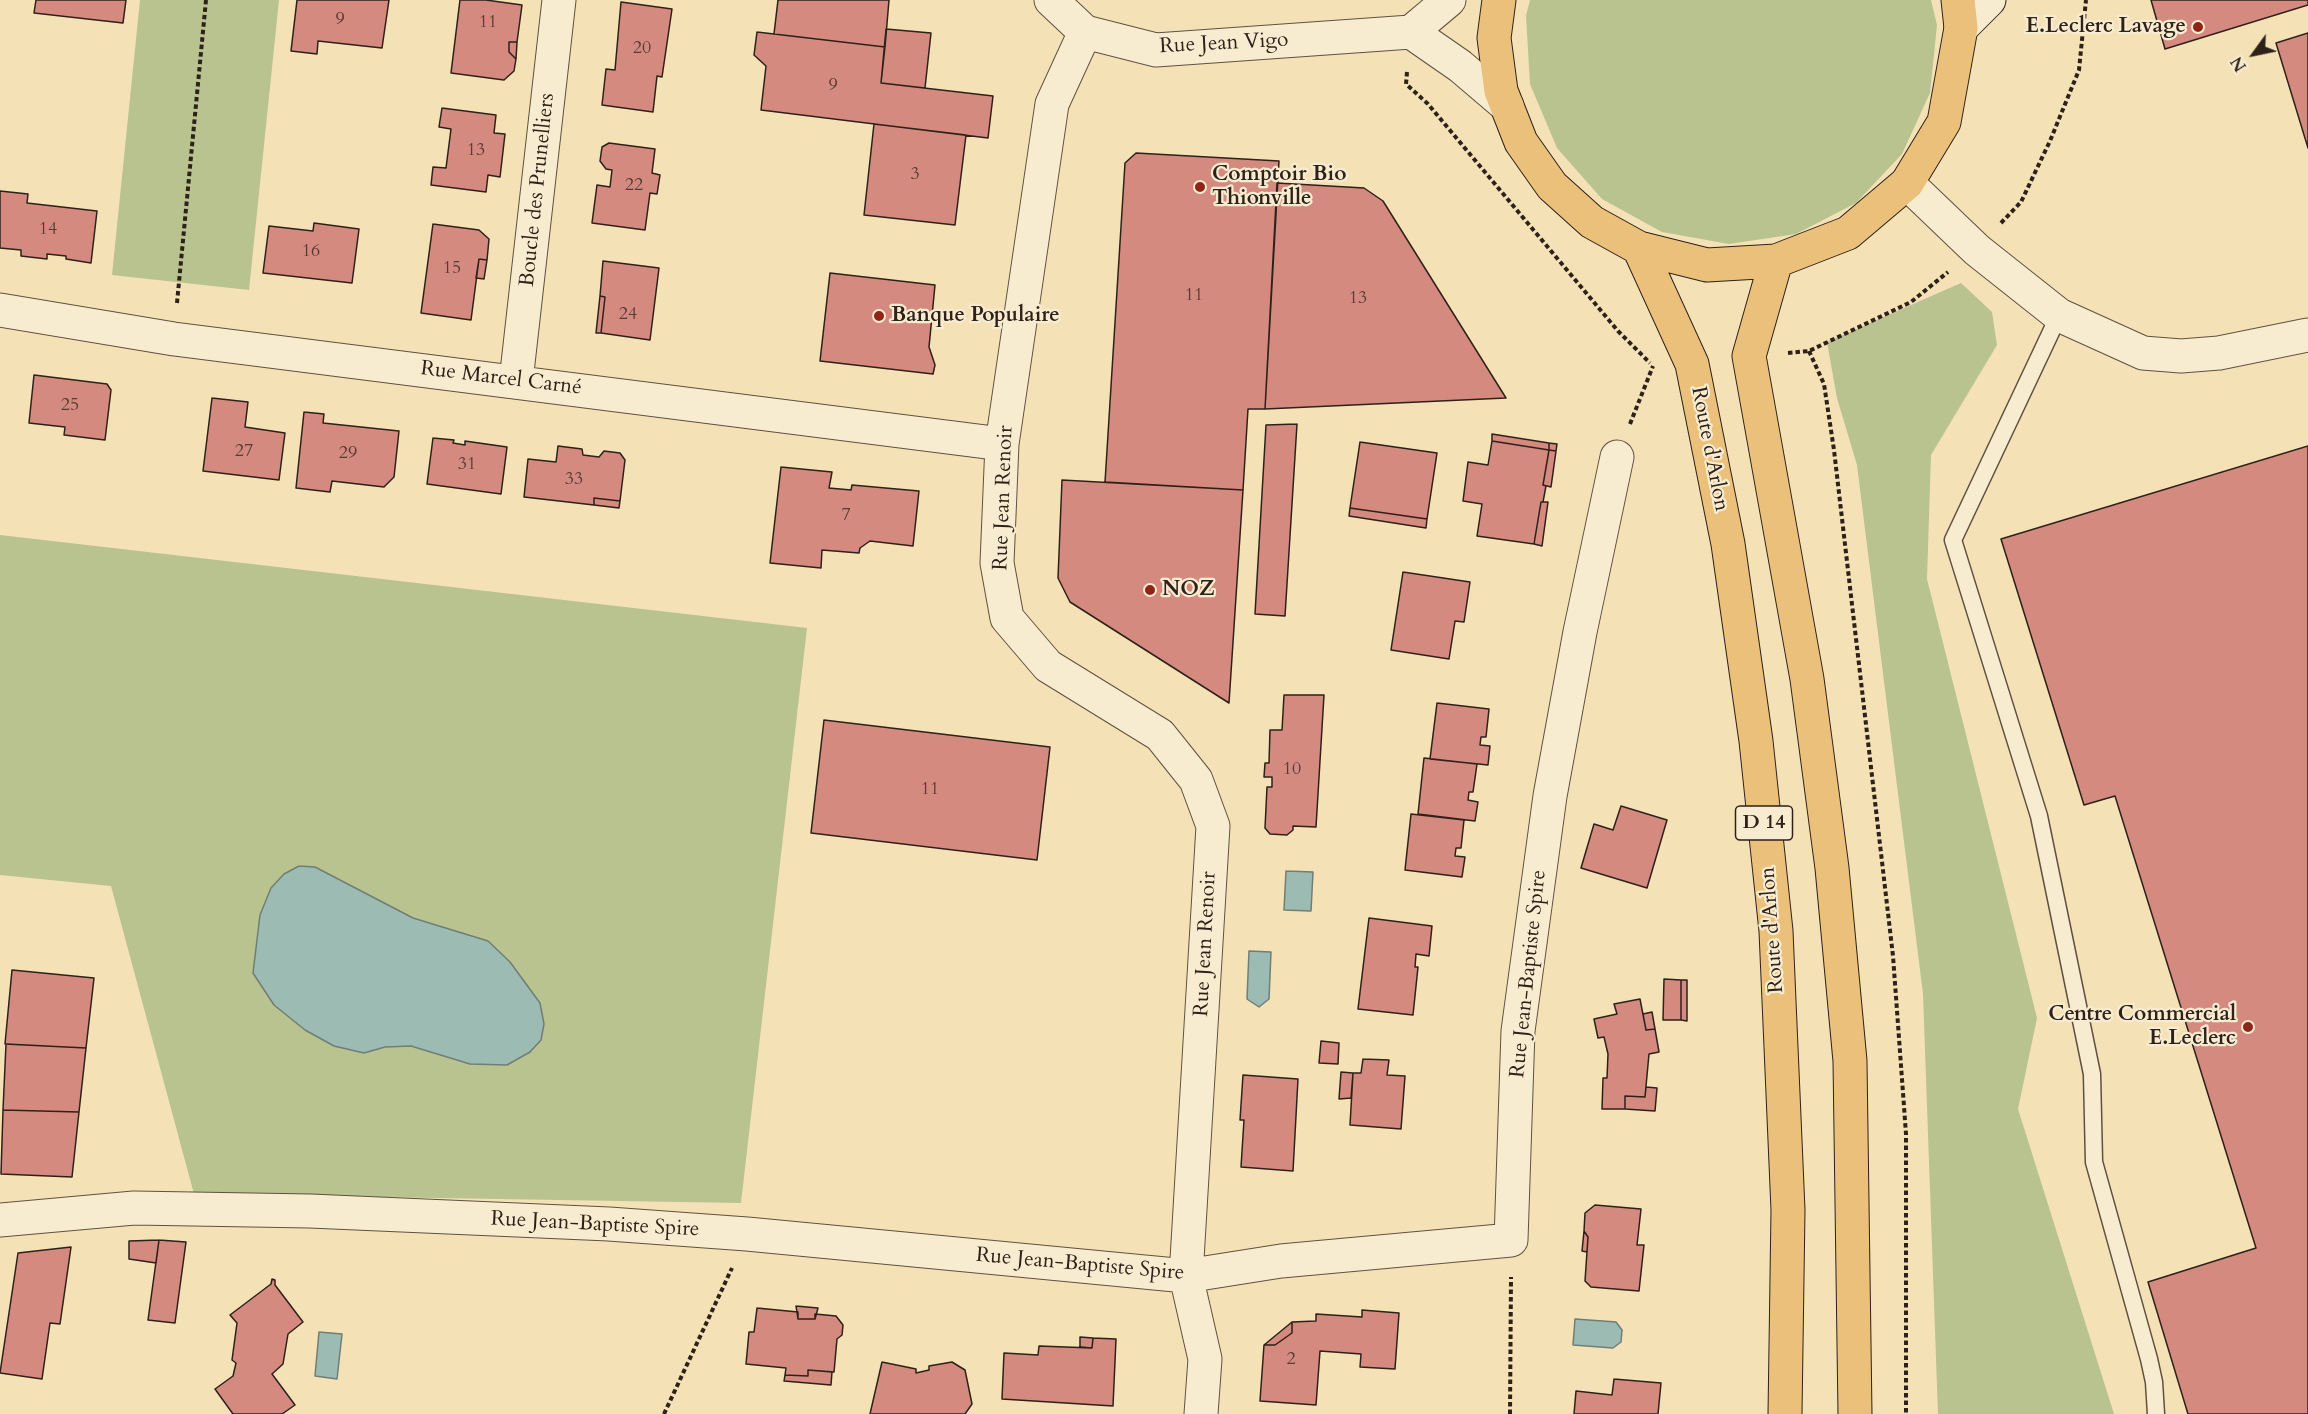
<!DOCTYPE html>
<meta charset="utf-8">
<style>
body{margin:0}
#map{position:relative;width:2308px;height:1414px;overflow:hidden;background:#f4e1b6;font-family:Cardo,serif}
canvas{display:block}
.north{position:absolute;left:2224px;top:24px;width:60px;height:60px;-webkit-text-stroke:4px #f8ecd0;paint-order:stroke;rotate:237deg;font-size:16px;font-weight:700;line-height:24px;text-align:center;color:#2d211a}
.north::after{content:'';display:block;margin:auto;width:21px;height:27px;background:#2d211a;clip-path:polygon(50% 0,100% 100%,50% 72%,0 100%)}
</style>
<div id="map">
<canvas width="2308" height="1414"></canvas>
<div class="north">N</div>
</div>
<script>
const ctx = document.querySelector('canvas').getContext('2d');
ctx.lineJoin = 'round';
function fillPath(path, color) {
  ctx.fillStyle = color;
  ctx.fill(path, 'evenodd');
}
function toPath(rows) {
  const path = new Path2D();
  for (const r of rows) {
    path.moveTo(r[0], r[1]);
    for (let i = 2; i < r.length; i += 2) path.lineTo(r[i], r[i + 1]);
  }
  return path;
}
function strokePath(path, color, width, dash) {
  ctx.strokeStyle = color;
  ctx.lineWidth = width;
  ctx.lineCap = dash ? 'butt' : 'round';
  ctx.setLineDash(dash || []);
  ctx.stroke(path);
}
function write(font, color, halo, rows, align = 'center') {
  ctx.font = font + ' Cardo,serif';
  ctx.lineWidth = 4.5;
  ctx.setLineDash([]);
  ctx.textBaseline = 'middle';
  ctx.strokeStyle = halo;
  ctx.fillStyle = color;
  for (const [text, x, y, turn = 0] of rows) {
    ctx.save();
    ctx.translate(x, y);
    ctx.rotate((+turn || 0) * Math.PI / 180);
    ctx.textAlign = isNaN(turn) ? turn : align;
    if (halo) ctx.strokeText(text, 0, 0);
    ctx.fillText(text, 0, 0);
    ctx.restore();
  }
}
const green = toPath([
 [140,0,279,0,249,290,112,275],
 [1530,0,1931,0,1937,25,1930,93,1902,154,1856,203,1796,234,1729,244,1662,232,1602,199,1557,148,1530,84,1526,16],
 [1961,283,1992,312,1997,345,1931,455,1927,579,2037,1018,2018,1109,2114,1414,1938,1414,1923,994,1857,465,1837,398,1827,342],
 [0,535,807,628,741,1203,194,1194,111,886,0,875]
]);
const water = toPath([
 [299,866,315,867,413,918,488,941,510,962,540,1003,544,1024,541,1040,530,1052,507,1065,470,1064,411,1046,385,1047,364,1053,334,1046,305,1030,274,1005,253,973,260,915,271,888,284,874,299,866],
 [1286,871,1313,872,1311,911,1284,910,1286,871],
 [1249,951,1271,952,1269,999,1259,1007,1247,999,1249,951],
 [1575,1319,1616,1322,1622,1330,1621,1342,1613,1348,1573,1345,1575,1319],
 [319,1332,342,1334,337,1379,315,1376,319,1332]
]);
const building = toPath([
 [36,0,126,0,123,23,34,13,36,0],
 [297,0,389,0,382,48,318,41,317,54,291,51,297,0],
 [460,0,486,0,522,5,517,42,509,42,509,52,516,59,514,71,504,80,451,73,460,0],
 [778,0,889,0,885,47,774,34,778,0],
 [2151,0,2308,0,2308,5,2165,49,2151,0],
 [621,2,672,9,662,77,657,76,653,112,602,105,606,69,615,70,621,2],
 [886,29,931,33,925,88,881,83,886,29],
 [757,32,885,47,881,83,993,96,988,138,761,110,766,66,754,55,757,32],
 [2308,33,2308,148,2276,43,2308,33],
 [509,42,517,42,516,59,509,52,509,42],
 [442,108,496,115,494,133,505,134,500,177,488,175,486,192,431,185,433,167,446,168,451,129,439,127,442,108],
 [874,124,966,135,955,225,864,215,874,124],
 [609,143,655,149,652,173,660,175,657,194,650,193,645,230,592,223,597,185,610,187,612,170,606,169,600,161,602,147,609,143],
 [1136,153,1279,161,1265,409,1248,409,1243,490,1105,482,1125,163,1136,153],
 [1277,183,1364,188,1383,201,1506,398,1265,409,1277,183],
 [0,191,28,194,27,203,97,211,91,263,66,259,66,256,47,254,47,259,21,256,21,250,0,248,0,191],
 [314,223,359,229,352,283,263,273,269,226,313,231,314,223],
 [433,224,479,230,489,239,487,260,479,259,471,320,421,313,433,224],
 [479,259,487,260,484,279,476,278,479,259],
 [603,261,659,268,650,340,601,333,605,297,600,296,603,261],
 [830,273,935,285,929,347,935,365,933,374,820,361,830,273],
 [600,296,605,297,601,333,596,333,600,296],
 [34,375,107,384,111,390,105,440,64,435,65,427,29,423,34,375],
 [212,398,248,402,245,427,285,433,279,480,203,471,212,398],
 [304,412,324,414,323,423,399,431,394,477,384,487,332,481,330,492,296,488,304,412],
 [1297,424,1285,616,1255,614,1266,425,1297,424],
 [1492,434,1549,443,1549,450,1492,441,1492,434],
 [433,438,454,440,453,443,465,445,465,441,507,447,501,494,427,484,433,438],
 [1492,441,1549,450,1543,485,1546,486,1543,502,1541,502,1534,544,1477,536,1482,504,1463,501,1468,462,1488,465,1492,441],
 [1360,442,1437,453,1427,519,1350,508,1360,442],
 [1549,443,1557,444,1556,451,1549,450,1549,443],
 [558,446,582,449,583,455,599,457,604,451,620,453,625,460,620,501,594,498,594,505,524,497,528,459,556,462,558,446],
 [2308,446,2308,1414,2188,1414,2148,1282,2256,1248,2115,796,2084,805,2001,539,2308,446],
 [1549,450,1556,451,1551,487,1543,485,1549,450],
 [781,467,832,472,829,488,851,490,852,485,919,491,913,546,870,541,860,548,859,553,822,550,821,568,770,563,781,467],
 [1062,480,1243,490,1229,703,1070,602,1058,578,1062,480],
 [594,498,620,501,619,508,594,505,594,498],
 [1541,502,1548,502,1542,546,1534,544,1541,502],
 [1350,508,1427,519,1426,528,1349,516,1350,508],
 [1403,572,1470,582,1464,622,1455,621,1449,659,1391,650,1403,572],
 [1284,695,1324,695,1316,827,1293,826,1293,830,1287,835,1270,834,1265,828,1267,787,1272,787,1272,777,1264,777,1265,763,1269,763,1270,730,1282,730,1284,695],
 [1437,703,1489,709,1486,737,1481,737,1480,745,1490,746,1488,765,1430,759,1437,703],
 [824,720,1050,747,1037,860,811,833,824,720],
 [1424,758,1477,764,1473,792,1469,792,1468,800,1478,802,1475,821,1418,814,1424,758],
 [1621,806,1667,820,1647,888,1581,868,1594,824,1613,830,1621,806],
 [1411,814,1464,820,1461,848,1456,848,1455,856,1465,857,1462,877,1405,870,1411,814],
 [1369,918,1432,926,1429,956,1416,954,1415,967,1418,967,1413,1015,1358,1009,1369,918],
 [12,970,94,978,86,1048,5,1044,12,970],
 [1664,979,1681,980,1681,1020,1663,1020,1664,979],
 [1681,980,1687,980,1687,1021,1681,1020,1681,980],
 [1640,999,1646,1030,1655,1029,1659,1052,1649,1054,1645,1097,1625,1096,1625,1109,1602,1109,1603,1078,1607,1078,1608,1054,1604,1037,1598,1038,1594,1019,1617,1014,1614,1004,1640,999],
 [1652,1012,1655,1029,1646,1030,1643,1014,1652,1012],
 [1321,1041,1339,1043,1338,1064,1319,1063,1321,1041],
 [6,1044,86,1048,79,1112,3,1110,6,1044],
 [1363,1059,1389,1060,1387,1075,1405,1076,1401,1129,1350,1125,1353,1073,1361,1073,1363,1059],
 [1341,1072,1353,1073,1351,1098,1339,1099,1341,1072],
 [1243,1075,1298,1079,1293,1171,1241,1167,1244,1120,1240,1120,1243,1075],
 [1646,1087,1657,1088,1655,1111,1625,1109,1625,1096,1645,1097,1646,1087],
 [3,1110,79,1112,72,1177,1,1174,3,1110],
 [1595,1205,1641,1209,1637,1245,1644,1245,1639,1291,1591,1287,1585,1281,1588,1237,1584,1231,1585,1213,1595,1205],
 [1584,1231,1588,1237,1587,1252,1582,1251,1584,1231],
 [159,1240,156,1263,129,1259,129,1241,159,1240],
 [159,1240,186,1242,175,1323,148,1320,159,1240],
 [71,1247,60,1324,50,1323,42,1379,0,1373,18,1253,71,1247],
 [272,1279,275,1280,275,1285,303,1322,288,1334,283,1364,272,1374,295,1405,282,1414,233,1414,215,1389,233,1376,236,1363,232,1360,237,1323,230,1315,271,1284,272,1279],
 [796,1306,818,1308,815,1319,798,1319,796,1306],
 [757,1308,798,1312,798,1319,815,1319,815,1314,836,1316,843,1325,842,1335,837,1339,834,1372,808,1370,808,1376,785,1375,786,1368,746,1364,749,1332,754,1332,757,1308],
 [1362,1310,1399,1313,1395,1369,1360,1367,1361,1354,1320,1351,1316,1405,1260,1401,1264,1345,1275,1345,1292,1333,1292,1322,1316,1321,1316,1314,1362,1317,1362,1310],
 [1292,1322,1292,1333,1275,1345,1264,1345,1292,1322],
 [1080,1337,1093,1338,1092,1348,1080,1347,1080,1337],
 [1093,1338,1116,1339,1113,1406,1002,1399,1004,1353,1038,1355,1039,1346,1092,1348,1093,1338],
 [882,1362,916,1369,916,1373,929,1370,929,1366,952,1362,965,1370,972,1404,965,1414,870,1414,882,1362],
 [808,1370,832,1372,831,1385,784,1381,785,1375,808,1376,808,1370],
 [1614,1379,1661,1383,1658,1414,1574,1414,1576,1391,1612,1395,1614,1379]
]);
const path = toPath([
 [1407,72,1406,84,1428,104,1618,331,1650,363],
 [2001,223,2021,202,2050,141,2079,70,2086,0],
 [177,303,206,0],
 [1809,351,1824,384,1834,450,1893,956,1906,1134,1906,1414],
 [1788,353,1809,351,1911,302,1948,272],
 [1630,424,1653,366],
 [664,1414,732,1268],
 [1510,1414,1511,1277]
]);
const lane = toPath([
 [2059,315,1953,540,2039,816,2092,1074,2094,1162,2149,1359,2154,1382,2156,1414]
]);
const street = toPath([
 [1051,0,1085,32,1156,50,1411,32,1449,0],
 [1085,32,1052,104,1002,444,997,563,1007,618,1048,666,1160,735,1196,780,1213,826,1186,1276,1205,1359,1201,1414],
 [1411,32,1460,66,1507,106],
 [1907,183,1977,250,2059,315,2143,353,2181,356,2219,353,2308,335],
 [0,310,174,339,1002,444],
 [516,381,559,0],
 [0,1220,134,1208,310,1211,609,1224,747,1234,1186,1276,1281,1261,1511,1240,1518,1031,1550,796,1580,632,1617,457]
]);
const secondary = toPath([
 [1961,28,1989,0]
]);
const primary = toPath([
 [1499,0,1494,38,1501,91,1521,142,1552,186,1592,222,1639,248,1707,265,1776,261,1848,233,1907,183,1944,122,1961,28,1958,0],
 [1639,248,1692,364,1728,544,1756,741,1776,931,1788,1210,1785,1414],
 [1776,261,1749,356,1807,679,1832,868,1850,1061,1855,1414]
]);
const markers = [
 [2198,27,6,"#8f2418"],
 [1200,187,6,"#8f2418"],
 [879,316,6,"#8f2418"],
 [1150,590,6,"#8f2418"],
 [2248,1027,6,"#8f2418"]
];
const numberNames = [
 ["9",340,20],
 ["11",488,23],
 ["20",642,49],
 ["9",833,86],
 ["13",476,151],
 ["3",915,175],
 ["22",634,186],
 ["14",48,230],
 ["16",311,252],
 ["15",452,269],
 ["11",1194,296],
 ["13",1358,299],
 ["24",628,315],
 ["25",70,406],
 ["27",244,452],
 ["29",348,454],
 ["31",467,465],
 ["33",574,480],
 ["7",846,516],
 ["10",1292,770],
 ["11",930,790],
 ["2",1291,1360]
];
const shields = [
 [1764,823,57]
];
const shieldNames = [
 ["D 14",1764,823]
];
const poiNames = [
 ["E.Leclerc Lavage",2186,27,"right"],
 ["Comptoir Bio",1212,175],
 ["Thionville",1212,199],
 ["Banque Populaire",891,316],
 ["NOZ",1162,590],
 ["Centre Commercial",2236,1015,"right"],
 ["E.Leclerc",2236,1039,"right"]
];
const streetNames = [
 ["Rue Jean Vigo",1224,44,-3],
 ["Boucle des Prunelliers",538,190,-84],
 ["Rue Marcel Carné",501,379,7],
 ["Route d'Arlon",1709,449,79],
 ["Rue Jean Renoir",1004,498,-88],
 ["Route d'Arlon",1773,930,-94],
 ["Rue Jean Renoir",1206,944,-87],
 ["Rue Jean-Baptiste Spire",1529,974,-84],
 ["Rue Jean-Baptiste Spire",595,1225,3],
 ["Rue Jean-Baptiste Spire",1080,1265,5]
];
fillPath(green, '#b9c390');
fillPath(water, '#9cbcb3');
strokePath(water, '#707e76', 1.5);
fillPath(building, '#d58a80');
strokePath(building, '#2d211a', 1.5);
strokePath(lane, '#5f5141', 19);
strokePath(street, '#5f5141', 35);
strokePath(secondary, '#2d211a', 35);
strokePath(primary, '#2d211a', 35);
strokePath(path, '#2d211a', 4, [4.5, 3]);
strokePath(lane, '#f8ecd0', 16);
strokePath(street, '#f8ecd0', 33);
strokePath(secondary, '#f8ecd0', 33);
strokePath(primary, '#eac07b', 33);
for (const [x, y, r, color] of markers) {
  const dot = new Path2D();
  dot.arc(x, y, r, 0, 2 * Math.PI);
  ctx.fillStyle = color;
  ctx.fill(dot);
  strokePath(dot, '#f8ecd0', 2);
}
write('18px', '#573b34', null, numberNames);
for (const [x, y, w] of shields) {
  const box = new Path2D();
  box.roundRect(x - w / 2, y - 17, w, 34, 4.5);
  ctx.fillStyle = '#f8ecd0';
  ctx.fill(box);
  strokePath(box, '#2d211a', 1.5);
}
write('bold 20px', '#2d211a', null, shieldNames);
write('bold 21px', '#2d211a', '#f8ecd0', poiNames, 'left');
write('21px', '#2d211a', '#f8ecd0', streetNames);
</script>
